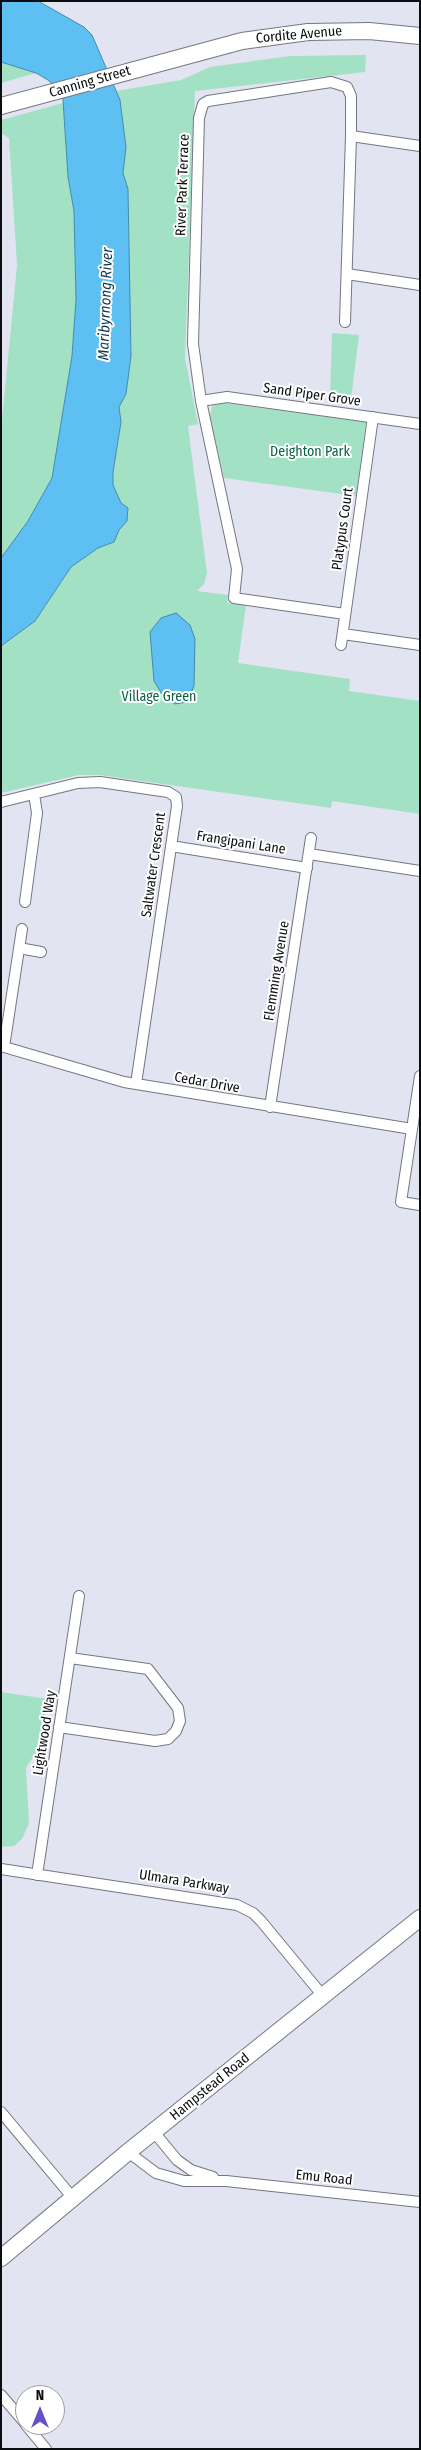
<!DOCTYPE html>
<style>
body{margin:0}
#map{position:relative;width:421px;height:2450px;overflow:hidden;background:#e2e5f1;font-family:"Fira Sans Condensed",sans-serif}
canvas{display:block}
.frame{position:absolute;inset:0;border:2px solid #0b0d10;pointer-events:none}
.north{position:absolute;left:15px;top:2385px;width:50px;height:50px;box-sizing:border-box;background:#fff;border:1px solid #9d9e9f;border-radius:50%;rotate:0deg;font-size:14px;font-weight:700;line-height:20px;text-align:center;color:#0b0d10}
.north::after{content:'';display:block;margin:auto;width:18px;height:22px;background:#6551ca;clip-path:polygon(50% 0,100% 100%,50% 72%,0 100%)}
</style>
<div id="map">
<canvas width="421" height="2450"></canvas>
<div class="frame"></div>
<div class="north">N</div>
</div>
<script>
const ctx = document.querySelector('canvas').getContext('2d');
ctx.lineJoin = 'round';
function fillPath(path, color) {
  ctx.fillStyle = color;
  ctx.fill(path, 'evenodd');
}
function toPath(rows) {
  const path = new Path2D();
  for (const r of rows) {
    path.moveTo(r[0], r[1]);
    for (let i = 2; i < r.length; i += 2) path.lineTo(r[i], r[i + 1]);
  }
  return path;
}
function strokePath(path, color, width, dash) {
  ctx.strokeStyle = color;
  ctx.lineWidth = width;
  ctx.lineCap = dash ? 'butt' : 'round';
  ctx.setLineDash(dash || []);
  ctx.stroke(path);
}
function write(font, color, halo, rows, align = 'center') {
  ctx.font = font + ' "Fira Sans Condensed",sans-serif';
  ctx.lineWidth = 4;
  ctx.setLineDash([]);
  ctx.textBaseline = 'middle';
  ctx.strokeStyle = halo;
  ctx.fillStyle = color;
  for (const [text, x, y, turn = 0] of rows) {
    ctx.save();
    ctx.translate(x, y);
    ctx.rotate((+turn || 0) * Math.PI / 180);
    ctx.textAlign = isNaN(turn) ? turn : align;
    if (halo) ctx.strokeText(text, 0, 0);
    ctx.fillText(text, 0, 0);
    ctx.restore();
  }
}
const green = toPath([
 [366,55,365,72,195,91,185,358,198,424,188,426,207,573,204,584,197,591,228,595,227,603,246,605,238,663,350,679,349,691,420,701,420,814,332,801,331,808,100,775,79,775,1,793,1,646,35,621,71,567,98,548,114,542,119,530,127,521,128,508,121,503,113,485,113,472,121,422,119,407,126,394,131,356,128,189,123,173,126,147,120,100,116,91,181,80,210,67,239,63,290,56],
 [1,62,36,73,1,83],
 [63,103,68,177,74,211,76,299,72,356,52,478,28,521,1,558,1,430,17,265,9,138,1,133,1,120],
 [332,333,359,335,351,399,330,397],
 [224,403,366,422,356,496,224,478,210,417,212,406],
 [1,1692,48,1699,41,1744,26,1768,29,1823,22,1839,14,1846,1,1847]
]);
const water = toPath([
 [1,1,38,1,84,27,92,35,120,100,126,147,123,173,128,189,131,356,126,394,119,407,121,422,113,472,113,485,121,503,128,508,127,521,119,530,114,542,98,548,71,567,35,621,1,646,1,558,28,521,52,478,72,356,76,299,74,211,68,177,63,100,58,89,48,80,36,73,1,62,1,1],
 [176,613,190,625,195,639,194,686,187,702,175,704,162,694,154,681,150,632,161,618,176,613]
]);
const minor = toPath([
 [351,136,420,146],
 [347,274,420,285],
 [345,322,351,136,351,96,347,87,331,82,208,101,203,104,199,118,193,344,201,401,237,569,234,598,345,614],
 [201,401,227,397,420,424],
 [343,634,420,645],
 [341,645,373,417],
 [1,802,78,783,100,782,168,792,176,797,177,806,136,1084],
 [171,846,307,868],
 [309,854,420,871],
 [25,902,37,813,34,794],
 [19,948,41,952],
 [1,1046,124,1082,412,1129],
 [4,1047,22,929],
 [420,1076,401,1202,420,1205],
 [270,1107,311,838],
 [59,1727,155,1741,168,1739,176,1731,180,1721,178,1708,148,1669,70,1658],
 [1,1869,237,1905,253,1913,261,1921,323,1996],
 [37,1875,79,1596],
 [1,2112,73,2198],
 [154,2132,177,2160,191,2170,213,2177],
 [128,2152,156,2173,184,2181,226,2181,420,2202],
 [1,2395,25,2423],
 [26,2425,46,2449]
]);
const primary = toPath([
 [1,106,242,41,308,32,369,31,420,36],
 [1,2258,128,2152,420,1918]
]);
const streetNames = [
 ["Cordite Avenue",299,35,-5],
 ["Canning Street",90,82,-16],
 ["River Park Terrace",183,185,-88],
 ["Sand Piper Grove",312,395,8],
 ["Platypus Court",343,529,-82],
 ["Frangipani Lane",241,843,9],
 ["Saltwater Crescent",154,865,-82],
 ["Flemming Avenue",277,971,-81],
 ["Cedar Drive",207,1083,10],
 ["Lightwood Way",45,1733,-81],
 ["Ulmara Parkway",184,1882,9],
 ["Hampstead Road",210,2087,-39],
 ["Emu Road",324,2178,6]
];
const parkNames = [
 ["Deighton Park",310,452],
 ["Village Green",159,697]
];
const waterNames = [
 ["Maribyrnong River",106,304,-88]
];
fillPath(green, '#a3e1c5');
fillPath(water, '#5dbff2');
strokePath(water, '#448aae', 1);
strokePath(minor, '#747781', 12);
strokePath(primary, '#747781', 18);
strokePath(minor, '#fff', 10);
strokePath(primary, '#fff', 16);
write('14px', '#0b0d10', '#fff', streetNames);
write('14px', '#0c6246', '#fff', parkNames);
write('italic 15px', '#0d384d', '#fff', waterNames);
</script>
